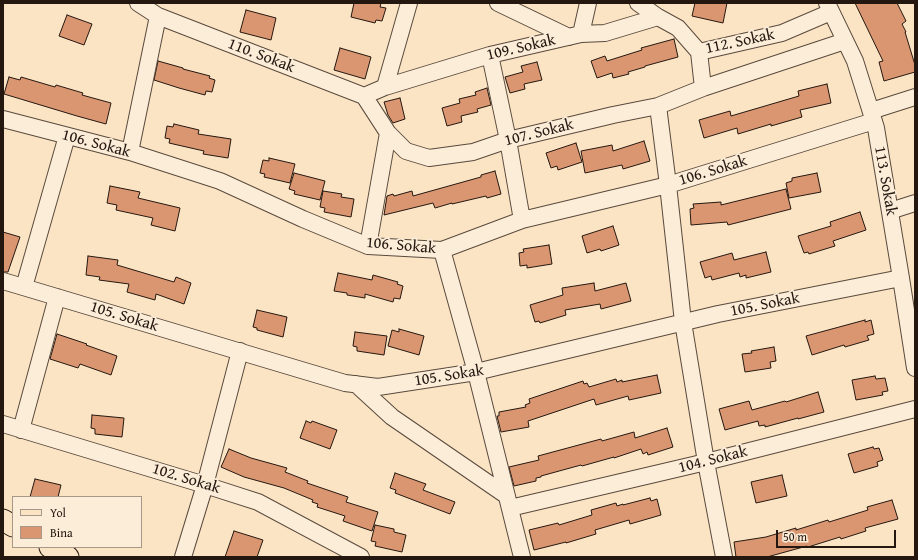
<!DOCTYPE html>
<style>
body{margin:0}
#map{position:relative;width:918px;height:560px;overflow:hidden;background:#fbe4c4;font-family:"Gentium Book Plus",serif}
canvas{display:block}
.frame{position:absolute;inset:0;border:4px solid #241710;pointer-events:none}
.legend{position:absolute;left:12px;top:496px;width:130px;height:52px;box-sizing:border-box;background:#fcedd9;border:1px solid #a69789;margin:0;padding:5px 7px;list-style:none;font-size:12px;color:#241710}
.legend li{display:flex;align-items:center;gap:8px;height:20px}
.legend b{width:20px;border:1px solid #a69789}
.scale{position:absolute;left:776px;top:530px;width:120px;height:18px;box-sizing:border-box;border:2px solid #241710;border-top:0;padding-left:5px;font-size:12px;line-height:14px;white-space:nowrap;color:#241710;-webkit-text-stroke:3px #fcedd9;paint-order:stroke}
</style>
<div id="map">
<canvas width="918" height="560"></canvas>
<div class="frame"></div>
<ul class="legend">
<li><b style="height:5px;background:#fbe4c4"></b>Yol</li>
<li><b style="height:11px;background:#da9670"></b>Bina</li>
</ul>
<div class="scale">50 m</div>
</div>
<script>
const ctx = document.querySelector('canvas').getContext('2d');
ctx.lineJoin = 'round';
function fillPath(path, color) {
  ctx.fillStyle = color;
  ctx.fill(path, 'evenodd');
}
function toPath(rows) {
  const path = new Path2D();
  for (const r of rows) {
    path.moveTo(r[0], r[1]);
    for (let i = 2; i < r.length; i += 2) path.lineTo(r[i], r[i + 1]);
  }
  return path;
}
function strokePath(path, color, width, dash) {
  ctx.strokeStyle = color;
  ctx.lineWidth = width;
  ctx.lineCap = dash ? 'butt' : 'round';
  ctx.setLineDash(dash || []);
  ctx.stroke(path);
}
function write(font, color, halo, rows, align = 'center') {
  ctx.font = font + ' "Gentium Book Plus",serif';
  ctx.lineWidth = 3.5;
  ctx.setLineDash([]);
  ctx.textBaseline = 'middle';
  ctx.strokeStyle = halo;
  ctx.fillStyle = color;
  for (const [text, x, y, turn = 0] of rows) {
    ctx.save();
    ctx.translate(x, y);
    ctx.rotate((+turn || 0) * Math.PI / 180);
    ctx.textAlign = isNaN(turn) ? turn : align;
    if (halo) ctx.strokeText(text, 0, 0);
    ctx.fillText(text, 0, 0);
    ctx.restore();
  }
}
const building = toPath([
 [354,3,381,3,380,7,386,8,382,21,376,20,375,23,351,17,354,3],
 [695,3,727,3,723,23,692,16,695,3],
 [855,3,897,3,906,21,902,24,906,32,905,32,915,65,915,72,884,81,879,62,883,61,855,3],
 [246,10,276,18,271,40,240,32,246,10],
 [67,15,92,24,84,45,59,36,67,15],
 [674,39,678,57,645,66,645,67,628,72,629,74,613,78,612,73,597,78,591,61,605,56,607,61,642,50,641,48,674,39],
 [340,48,371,57,365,79,334,70,340,48],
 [158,61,183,68,183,69,210,76,209,78,215,80,212,92,206,91,205,95,179,88,154,80,158,61],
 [537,62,542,80,524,84,525,89,510,93,505,77,523,72,521,66,537,62],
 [9,77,20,80,21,77,55,87,56,85,83,93,82,95,111,103,106,124,77,116,4,94,9,77],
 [827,84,831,103,800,110,802,117,771,126,771,124,738,134,737,128,704,138,699,120,730,111,731,116,799,96,798,91,827,84],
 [487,88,491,105,477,109,478,112,461,116,462,122,447,126,442,108,460,103,459,99,476,95,475,92,487,88],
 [400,98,405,119,393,123,388,115,384,102,400,98],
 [174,124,199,130,198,134,231,139,228,158,203,154,204,151,169,143,170,139,165,138,167,126,173,127,174,124],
 [644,141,650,161,623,169,622,165,585,173,581,151,612,145,613,151,644,141],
 [576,143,582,162,558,170,557,166,551,168,546,153,576,143],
 [269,158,295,164,290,183,264,177,265,174,260,173,263,160,269,161,269,158],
 [495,171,501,194,487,198,486,196,452,204,452,203,435,208,433,203,384,215,387,196,393,194,394,196,412,191,413,196,481,177,481,175,495,171],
 [294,173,325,181,320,200,294,194,295,191,289,189,294,173],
 [817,173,821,192,789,198,786,183,792,181,792,178,817,173],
 [110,186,140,192,138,198,180,208,175,231,151,225,153,218,116,210,117,205,107,203,110,186],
 [786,189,791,209,728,225,727,222,691,225,690,209,694,208,693,204,721,202,721,205,786,189],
 [323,191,342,194,341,197,354,199,351,217,324,212,325,208,320,207,323,191],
 [860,212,866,230,833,241,835,246,809,254,808,252,804,253,798,236,831,226,830,222,860,212],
 [613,226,619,245,601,251,600,249,587,253,582,236,613,226],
 [3,232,20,237,8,272,3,272,3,232],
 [549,245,552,264,527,268,527,265,520,266,519,253,524,252,523,249,549,245],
 [766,252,771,272,746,278,746,275,740,277,739,273,712,280,711,276,705,278,700,262,732,253,734,260,766,252],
 [88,256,118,260,117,265,174,282,176,277,191,283,184,304,156,294,155,300,127,292,129,284,99,280,100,277,86,275,88,256],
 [338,273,372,280,373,275,398,282,397,284,403,286,400,299,394,298,393,302,365,294,365,298,347,295,347,293,334,291,338,273],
 [594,283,595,291,626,283,631,301,601,309,600,304,565,310,566,315,540,323,539,321,535,322,530,305,563,295,562,288,594,283],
 [257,310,287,317,283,337,257,330,257,328,253,327,257,310],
 [865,320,865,322,871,320,874,334,867,336,869,340,845,347,844,345,812,355,806,336,865,320],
 [399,329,424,336,419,355,388,346,392,330,399,332,399,329],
 [355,332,387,336,384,355,357,351,357,347,353,346,355,332],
 [57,334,87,344,86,345,117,356,111,375,80,364,78,368,50,359,57,334],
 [774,347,776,361,770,362,771,368,745,372,742,354,752,353,751,351,774,347],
 [657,375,661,393,629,400,628,396,596,405,594,399,528,421,529,427,501,432,497,416,499,416,499,412,526,407,525,405,530,403,529,399,583,381,584,384,587,383,589,387,616,379,617,382,622,380,622,382,657,375],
 [875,376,876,379,885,378,888,391,882,392,883,395,856,400,852,380,875,376],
 [818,392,824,412,798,419,798,418,765,427,765,425,759,426,758,421,725,430,719,409,749,401,752,410,785,401,786,402,818,392],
 [92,415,124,418,122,437,95,434,95,429,91,428,92,415],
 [306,421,311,423,312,421,337,430,330,449,300,438,306,421],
 [667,428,673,447,648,455,647,452,643,454,641,449,614,458,614,457,582,466,581,465,541,476,541,477,536,478,536,481,514,486,509,467,539,460,538,456,601,439,602,441,634,432,635,438,667,428],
 [873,447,874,449,879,448,883,460,877,462,878,466,854,473,848,454,873,447],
 [229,449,251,458,287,468,285,472,308,481,307,483,348,497,346,502,378,512,372,531,343,521,345,516,317,507,318,504,312,502,313,500,284,488,244,477,221,467,229,449],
 [395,473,426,484,423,490,455,502,450,514,395,493,396,490,390,488,395,473],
 [782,475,787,496,756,503,751,482,782,475],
 [35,479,61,485,58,497,30,497,35,479],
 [650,498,651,501,657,499,661,515,630,524,629,520,595,530,596,534,566,543,566,542,534,550,529,530,558,523,559,525,592,515,591,510,616,503,617,506,623,504,623,505,650,498],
 [892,500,898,519,865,528,866,531,841,539,840,537,808,547,807,546,767,557,736,557,734,542,766,537,796,528,796,530,828,520,829,522,868,510,867,507,892,500],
 [375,525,394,529,394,532,406,535,402,552,375,546,376,542,371,541,375,525],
 [234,531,263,540,257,557,225,557,234,531]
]);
const minor = toPath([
 [138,3,158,16,364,96,385,87,490,55,581,34,605,33,658,17],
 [498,3,569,37],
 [638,3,658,17,678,28,699,52],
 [827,3,855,61,876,128,901,278,915,368],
 [581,34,588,3],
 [699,52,782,33,831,12],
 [490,55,508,140,522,220],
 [385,87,409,3],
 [703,88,845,41],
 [364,96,388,133,406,151,429,158,473,152,508,140,613,115,658,106,703,88,699,52],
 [658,106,668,185,683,322,706,462,724,557],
 [871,111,915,97],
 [3,119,130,152,220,181,303,219,368,246,442,250,522,220,668,185,874,121],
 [130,152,158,16],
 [890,211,915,203],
 [368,246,388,133],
 [442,250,476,372,522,557],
 [3,281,345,383,378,387,476,372,718,314,901,278],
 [24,287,67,136],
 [356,384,392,417,507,496],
 [3,424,205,485,258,502,361,557],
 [21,430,57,297],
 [510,508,706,462,915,409],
 [183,557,205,485,240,351]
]);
const major = toPath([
 [3,520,13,526],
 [50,547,68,557]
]);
const streetNames = [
 ["112. Sokak",740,42,-12],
 ["109. Sokak",521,48,-13],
 ["110. Sokak",261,56,21],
 ["107. Sokak",539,133,-14],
 ["106. Sokak",96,144,15],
 ["106. Sokak",713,171,-17],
 ["113. Sokak",885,181,80],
 ["106. Sokak",401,246,5],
 ["105. Sokak",765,305,-11],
 ["105. Sokak",124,317,17],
 ["105. Sokak",449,376,-9],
 ["104. Sokak",713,460,-14],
 ["102. Sokak",186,479,17]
];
fillPath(building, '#da9670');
strokePath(building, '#241710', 1);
strokePath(minor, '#5a4a3d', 18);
strokePath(major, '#241710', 23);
strokePath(minor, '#fcedd9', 16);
strokePath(major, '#fbe4c4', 21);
write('16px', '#241710', '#fcedd9', streetNames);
</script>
